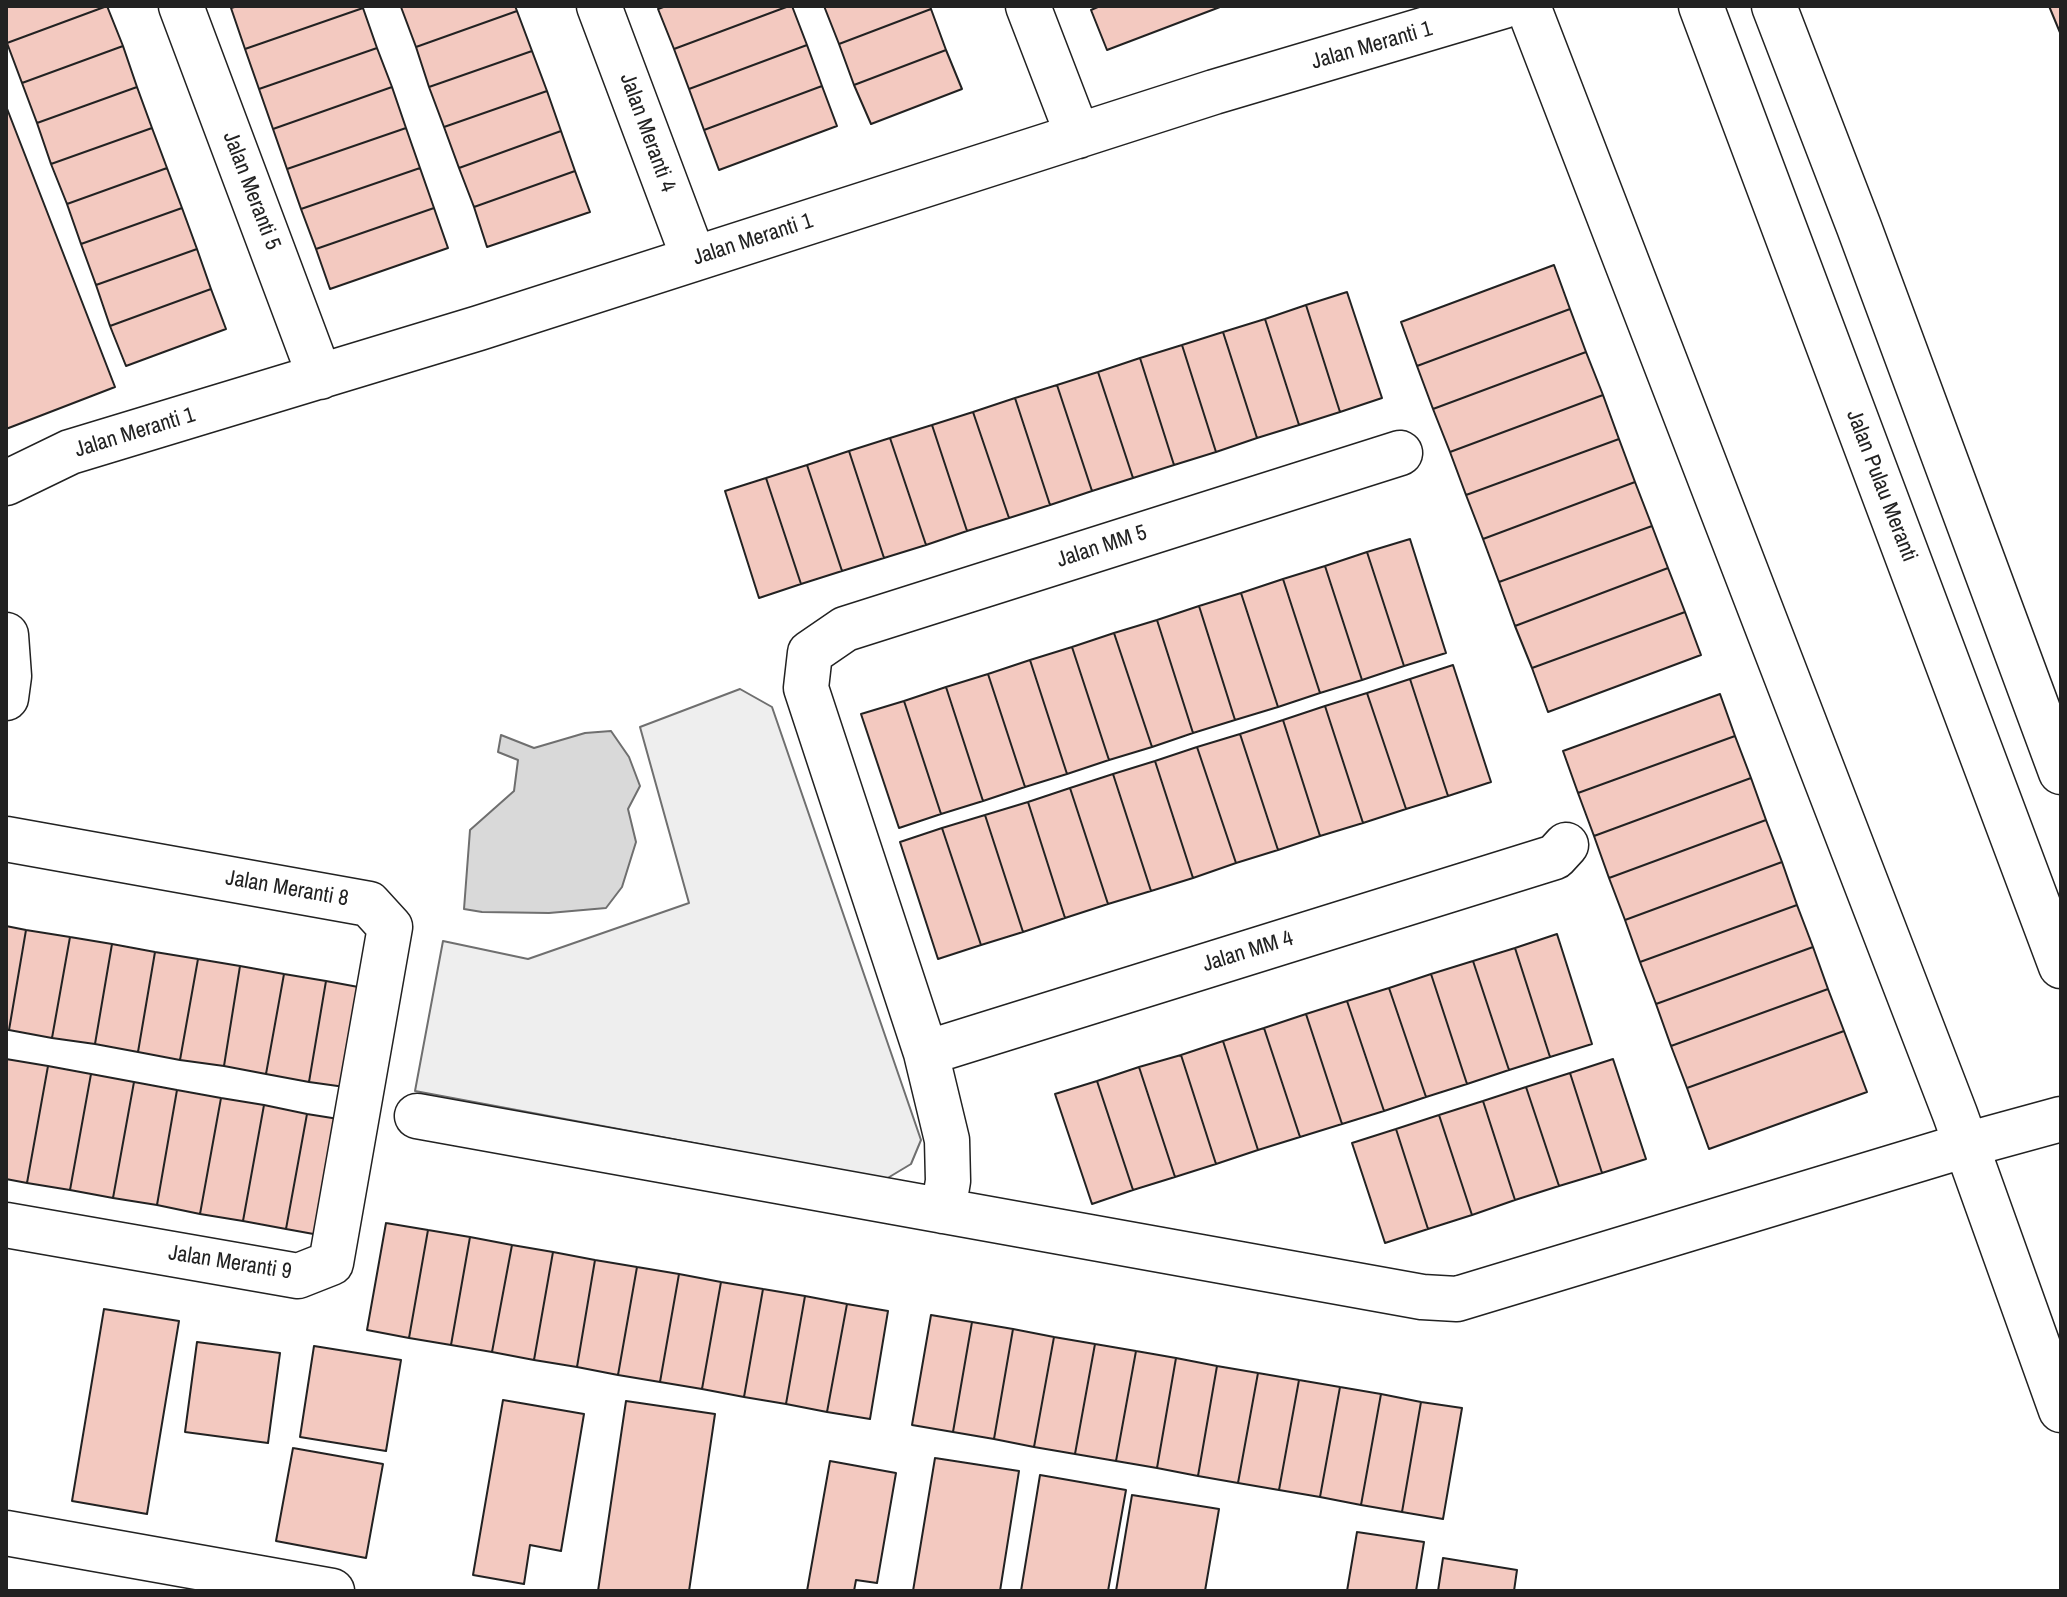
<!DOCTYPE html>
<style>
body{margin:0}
#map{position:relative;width:2067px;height:1597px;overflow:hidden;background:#fff;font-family:"Archivo Narrow",sans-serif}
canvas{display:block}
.frame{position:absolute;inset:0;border:8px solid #222;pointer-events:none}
</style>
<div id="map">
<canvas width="2067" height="1597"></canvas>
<div class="frame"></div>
</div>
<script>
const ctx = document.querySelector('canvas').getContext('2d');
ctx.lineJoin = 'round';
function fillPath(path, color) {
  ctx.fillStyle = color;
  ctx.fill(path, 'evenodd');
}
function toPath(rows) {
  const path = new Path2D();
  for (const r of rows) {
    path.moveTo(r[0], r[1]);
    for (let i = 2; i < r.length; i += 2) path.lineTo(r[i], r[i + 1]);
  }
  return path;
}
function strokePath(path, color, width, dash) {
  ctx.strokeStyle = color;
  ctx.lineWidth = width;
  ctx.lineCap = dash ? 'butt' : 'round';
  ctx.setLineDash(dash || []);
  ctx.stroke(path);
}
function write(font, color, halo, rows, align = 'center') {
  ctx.font = font + ' "Archivo Narrow",sans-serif';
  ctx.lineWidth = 6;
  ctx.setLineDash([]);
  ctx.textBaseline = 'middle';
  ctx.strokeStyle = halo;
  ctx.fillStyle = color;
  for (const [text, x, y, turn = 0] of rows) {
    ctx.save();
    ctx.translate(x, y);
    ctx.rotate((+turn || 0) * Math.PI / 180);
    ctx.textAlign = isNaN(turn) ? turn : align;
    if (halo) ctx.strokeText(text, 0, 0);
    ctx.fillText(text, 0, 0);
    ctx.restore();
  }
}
const green = toPath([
 [740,689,772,707,921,1140,911,1164,886,1179,415,1091,443,941,528,959,689,903,640,727,740,689]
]);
const water = toPath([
 [611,731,629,757,640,786,628,809,636,842,622,887,606,908,549,913,482,912,464,909,470,830,514,791,518,760,498,752,501,735,534,748,585,733,611,731]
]);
const building = toPath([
 [6,6,107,6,7,43,6,6],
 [107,6,123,46,22,83,7,43,107,6],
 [238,6,363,6,363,8,245,49,231,8,238,6],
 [515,6,517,11,416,47,401,7,515,6],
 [666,6,789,6,674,49,658,9,666,6],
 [789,6,792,6,807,45,689,89,674,49,789,6],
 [824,6,930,6,931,9,839,44,824,6],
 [1100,6,1219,6,1220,7,1107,50,1091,10,1100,6],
 [2049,6,2061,6,2061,35,2049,6],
 [363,8,377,48,259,89,245,49,363,8],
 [931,9,946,50,854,85,839,44,931,9],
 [517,11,532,51,429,87,416,47,517,11],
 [807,45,822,86,704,130,689,89,807,45],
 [123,46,137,87,37,123,22,83,123,46],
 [377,48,392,87,273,129,259,89,377,48],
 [946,50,962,89,871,124,854,85,946,50],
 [532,51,547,91,444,127,429,87,532,51],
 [822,86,837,126,719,170,704,130,822,86],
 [137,87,152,128,51,164,37,123,137,87],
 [392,87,406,128,287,169,273,129,392,87],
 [547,91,561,131,459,168,444,127,547,91],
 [6,106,115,387,6,429,6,106],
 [152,128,167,168,67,204,51,164,152,128],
 [406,128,420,168,301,209,287,169,406,128],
 [561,131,575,171,474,207,459,168,561,131],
 [167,168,182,208,81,244,67,204,167,168],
 [420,168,434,208,316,249,301,209,420,168],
 [575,171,590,212,487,247,474,207,575,171],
 [182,208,197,249,96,285,81,244,182,208],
 [434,208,448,248,330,289,316,249,434,208],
 [197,249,211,289,110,326,96,285,197,249],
 [1554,265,1570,309,1417,366,1401,322,1554,265],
 [211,289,226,329,126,366,110,326,211,289],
 [1347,292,1382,398,1340,412,1306,305,1347,292],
 [1306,305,1340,412,1299,425,1265,319,1306,305],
 [1570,309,1586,352,1433,409,1417,366,1570,309],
 [1265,319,1299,425,1257,438,1223,332,1265,319],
 [1223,332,1257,438,1216,452,1182,345,1223,332],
 [1182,345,1216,452,1174,465,1140,358,1182,345],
 [1586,352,1603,395,1450,452,1433,409,1586,352],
 [1140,358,1174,465,1133,478,1098,372,1140,358],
 [1098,372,1133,478,1092,491,1057,385,1098,372],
 [1057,385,1092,491,1050,505,1015,398,1057,385],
 [1603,395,1619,439,1466,495,1450,452,1603,395],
 [1015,398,1050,505,1009,518,973,412,1015,398],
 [973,412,1009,518,967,531,932,425,973,412],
 [932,425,967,531,926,545,890,438,932,425],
 [890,438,926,545,884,558,849,451,890,438],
 [1619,439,1635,482,1483,539,1466,495,1619,439],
 [849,451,884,558,842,571,807,465,849,451],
 [807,465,842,571,801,584,766,478,807,465],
 [766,478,801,584,759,598,725,491,766,478],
 [1635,482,1652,526,1499,582,1483,539,1635,482],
 [1652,526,1668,568,1515,626,1499,582,1652,526],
 [1410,539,1446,653,1404,666,1367,552,1410,539],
 [1367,552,1404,666,1362,680,1325,566,1367,552],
 [1325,566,1362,680,1320,693,1283,579,1325,566],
 [1668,568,1685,612,1532,668,1515,626,1668,568],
 [1283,579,1320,693,1278,707,1241,593,1283,579],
 [1241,593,1278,707,1235,720,1199,606,1241,593],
 [1199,606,1235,720,1193,733,1157,620,1199,606],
 [1685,612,1701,655,1548,712,1532,668,1685,612],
 [1157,620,1193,733,1152,747,1114,633,1157,620],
 [1114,633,1152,747,1109,760,1072,647,1114,633],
 [1072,647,1109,760,1067,774,1030,660,1072,647],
 [1030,660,1067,774,1025,787,988,674,1030,660],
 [1453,665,1491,782,1448,796,1410,679,1453,665],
 [988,674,1025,787,983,801,946,687,988,674],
 [1410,679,1448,796,1406,809,1367,693,1410,679],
 [946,687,983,801,941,814,904,701,946,687],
 [1367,693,1406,809,1363,823,1325,706,1367,693],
 [1720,694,1735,736,1578,793,1563,751,1720,694],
 [904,701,941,814,899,828,861,714,904,701],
 [1325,706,1363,823,1320,836,1283,720,1325,706],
 [1283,720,1320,836,1278,850,1240,734,1283,720],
 [1240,734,1278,850,1236,863,1197,747,1240,734],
 [1735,736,1751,778,1594,836,1578,793,1735,736],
 [1197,747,1236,863,1193,878,1155,761,1197,747],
 [1155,761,1193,878,1151,891,1113,774,1155,761],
 [1113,774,1151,891,1108,904,1070,788,1113,774],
 [1751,778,1766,820,1609,878,1594,836,1751,778],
 [1070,788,1108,904,1065,918,1028,802,1070,788],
 [1028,802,1065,918,1023,932,985,815,1028,802],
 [985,815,1023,932,981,945,942,828,985,815],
 [1766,820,1782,862,1625,920,1609,878,1766,820],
 [942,828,981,945,938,959,900,842,942,828],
 [1782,862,1797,905,1640,962,1625,920,1782,862],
 [1797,905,1813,947,1656,1004,1640,962,1797,905],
 [6,926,26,930,9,1030,6,1030,6,926],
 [26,930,70,937,52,1038,9,1030,26,930],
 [1557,934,1592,1044,1550,1057,1515,948,1557,934],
 [70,937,112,944,95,1044,52,1038,70,937],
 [112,944,155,952,138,1052,95,1044,112,944],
 [1813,947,1828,989,1671,1046,1656,1004,1813,947],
 [1515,948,1550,1057,1509,1070,1473,961,1515,948],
 [155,952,198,959,180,1060,138,1052,155,952],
 [198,959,240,966,224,1066,180,1060,198,959],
 [1473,961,1509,1070,1467,1084,1431,974,1473,961],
 [240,966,284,974,266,1074,224,1066,240,966],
 [284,974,326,981,309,1082,266,1074,284,974],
 [1431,974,1467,1084,1426,1097,1389,988,1431,974],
 [326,981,369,989,352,1088,309,1082,326,981],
 [1389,988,1426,1097,1384,1111,1347,1001,1389,988],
 [1828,989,1844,1031,1687,1088,1671,1046,1828,989],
 [1347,1001,1384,1111,1342,1124,1306,1014,1347,1001],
 [1306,1014,1342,1124,1300,1137,1264,1028,1306,1014],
 [1264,1028,1300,1137,1258,1150,1223,1041,1264,1028],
 [1844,1031,1867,1092,1709,1149,1687,1088,1844,1031],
 [1223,1041,1258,1150,1216,1164,1181,1055,1223,1041],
 [1181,1055,1216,1164,1175,1177,1139,1067,1181,1055],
 [6,1059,48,1066,27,1183,6,1179,6,1059],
 [1613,1059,1646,1159,1602,1173,1570,1073,1613,1059],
 [48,1066,91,1074,70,1190,27,1183,48,1066],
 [1139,1067,1175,1177,1133,1190,1097,1081,1139,1067],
 [1570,1073,1602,1173,1559,1186,1526,1087,1570,1073],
 [91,1074,134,1082,113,1198,70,1190,91,1074],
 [1097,1081,1133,1190,1092,1204,1055,1094,1097,1081],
 [134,1082,177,1090,157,1205,113,1198,134,1082],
 [1526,1087,1559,1186,1515,1200,1483,1101,1526,1087],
 [177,1090,221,1098,200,1214,157,1205,177,1090],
 [221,1098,264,1105,243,1221,200,1214,221,1098],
 [1483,1101,1515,1200,1472,1215,1439,1115,1483,1101],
 [264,1105,307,1114,286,1229,243,1221,264,1105],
 [307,1114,351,1121,330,1237,286,1229,307,1114],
 [1439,1115,1472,1215,1428,1229,1396,1129,1439,1115],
 [1396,1129,1428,1229,1385,1243,1352,1143,1396,1129],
 [386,1223,428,1230,409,1338,367,1330,386,1223],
 [428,1230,470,1237,451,1345,409,1338,428,1230],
 [470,1237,512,1245,492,1352,451,1345,470,1237],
 [512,1245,553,1252,534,1360,492,1352,512,1245],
 [553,1252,595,1260,577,1367,534,1360,553,1252],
 [595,1260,637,1267,618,1375,577,1367,595,1260],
 [637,1267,679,1274,660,1382,618,1375,637,1267],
 [679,1274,721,1282,702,1389,660,1382,679,1274],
 [721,1282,763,1289,744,1397,702,1389,721,1282],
 [763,1289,805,1296,786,1404,744,1397,763,1289],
 [805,1296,847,1304,827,1412,786,1404,805,1296],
 [847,1304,888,1311,870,1419,827,1412,847,1304],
 [104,1309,179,1321,147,1514,72,1501,104,1309],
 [931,1315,972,1322,953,1432,912,1425,931,1315],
 [972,1322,1013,1329,994,1439,953,1432,972,1322],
 [1013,1329,1054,1337,1034,1447,994,1439,1013,1329],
 [1054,1337,1095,1344,1075,1454,1034,1447,1054,1337],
 [197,1342,280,1353,268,1443,185,1432,197,1342],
 [1095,1344,1136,1351,1116,1461,1075,1454,1095,1344],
 [314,1346,401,1360,386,1451,300,1437,314,1346],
 [1136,1351,1176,1358,1157,1468,1116,1461,1136,1351],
 [1176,1358,1217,1366,1198,1476,1157,1468,1176,1358],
 [1217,1366,1258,1373,1238,1483,1198,1476,1217,1366],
 [1258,1373,1299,1380,1279,1490,1238,1483,1258,1373],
 [1299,1380,1340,1387,1320,1497,1279,1490,1299,1380],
 [1340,1387,1381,1394,1361,1505,1320,1497,1340,1387],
 [1381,1394,1421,1402,1402,1512,1361,1505,1381,1394],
 [503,1400,584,1414,561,1551,530,1545,524,1584,473,1575,503,1400],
 [626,1401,715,1414,689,1591,598,1591,626,1401],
 [1421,1402,1462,1408,1443,1519,1402,1512,1421,1402],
 [293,1448,383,1464,366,1558,276,1541,293,1448],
 [935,1458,1019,1471,1000,1591,913,1591,935,1458],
 [830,1461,896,1473,877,1583,856,1580,854,1591,807,1591,830,1461],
 [1040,1475,1126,1490,1108,1591,1021,1591,1040,1475],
 [1132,1495,1219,1509,1205,1591,1116,1591,1132,1495],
 [1357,1532,1424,1542,1416,1591,1347,1591,1357,1532],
 [1443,1558,1517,1570,1514,1591,1438,1591,1443,1558]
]);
const minor = toPath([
 [181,6,320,377],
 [599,6,694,259],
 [1028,6,1078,136],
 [1528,6,1955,1114,2061,1410],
 [6,483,70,452,479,328,1214,92,1504,6],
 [6,635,9,676,6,698],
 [6,839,369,904,390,927,331,1263,298,1276,6,1225],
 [926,1053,1555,857,1566,845],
 [417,1116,1422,1297,1457,1299,1966,1145,2061,1119],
 [943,1211,948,1181,947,1140,926,1053,806,688,810,653,845,629,1400,453],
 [6,1533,332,1591]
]);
const major = toPath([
 [1701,6,2061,966],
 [1774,6,1859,227,2061,772]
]);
const streetNames = [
 ["Jalan Meranti 1",1372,46,-16],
 ["Jalan Meranti 4",647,133,70],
 ["Jalan Meranti 5",251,191,69],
 ["Jalan Meranti 1",753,240,-18],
 ["Jalan Meranti 1",135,433,-17],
 ["Jalan Pulau Meranti",1881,486,69],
 ["Jalan MM 5",1102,547,-18],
 ["Jalan Meranti 8",287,889,10],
 ["Jalan MM 4",1248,952,-17],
 ["Jalan Meranti 9",230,1263,9]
];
fillPath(green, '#eee');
strokePath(green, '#6f6f6f', 2);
fillPath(water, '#d9d9d9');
strokePath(water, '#6f6f6f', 2);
fillPath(building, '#f3c9c0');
strokePath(building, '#222', 2);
strokePath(minor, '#222', 47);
strokePath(major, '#222', 47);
strokePath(minor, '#fff', 44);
strokePath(major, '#fff', 44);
write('22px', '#222', '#fff', streetNames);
</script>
